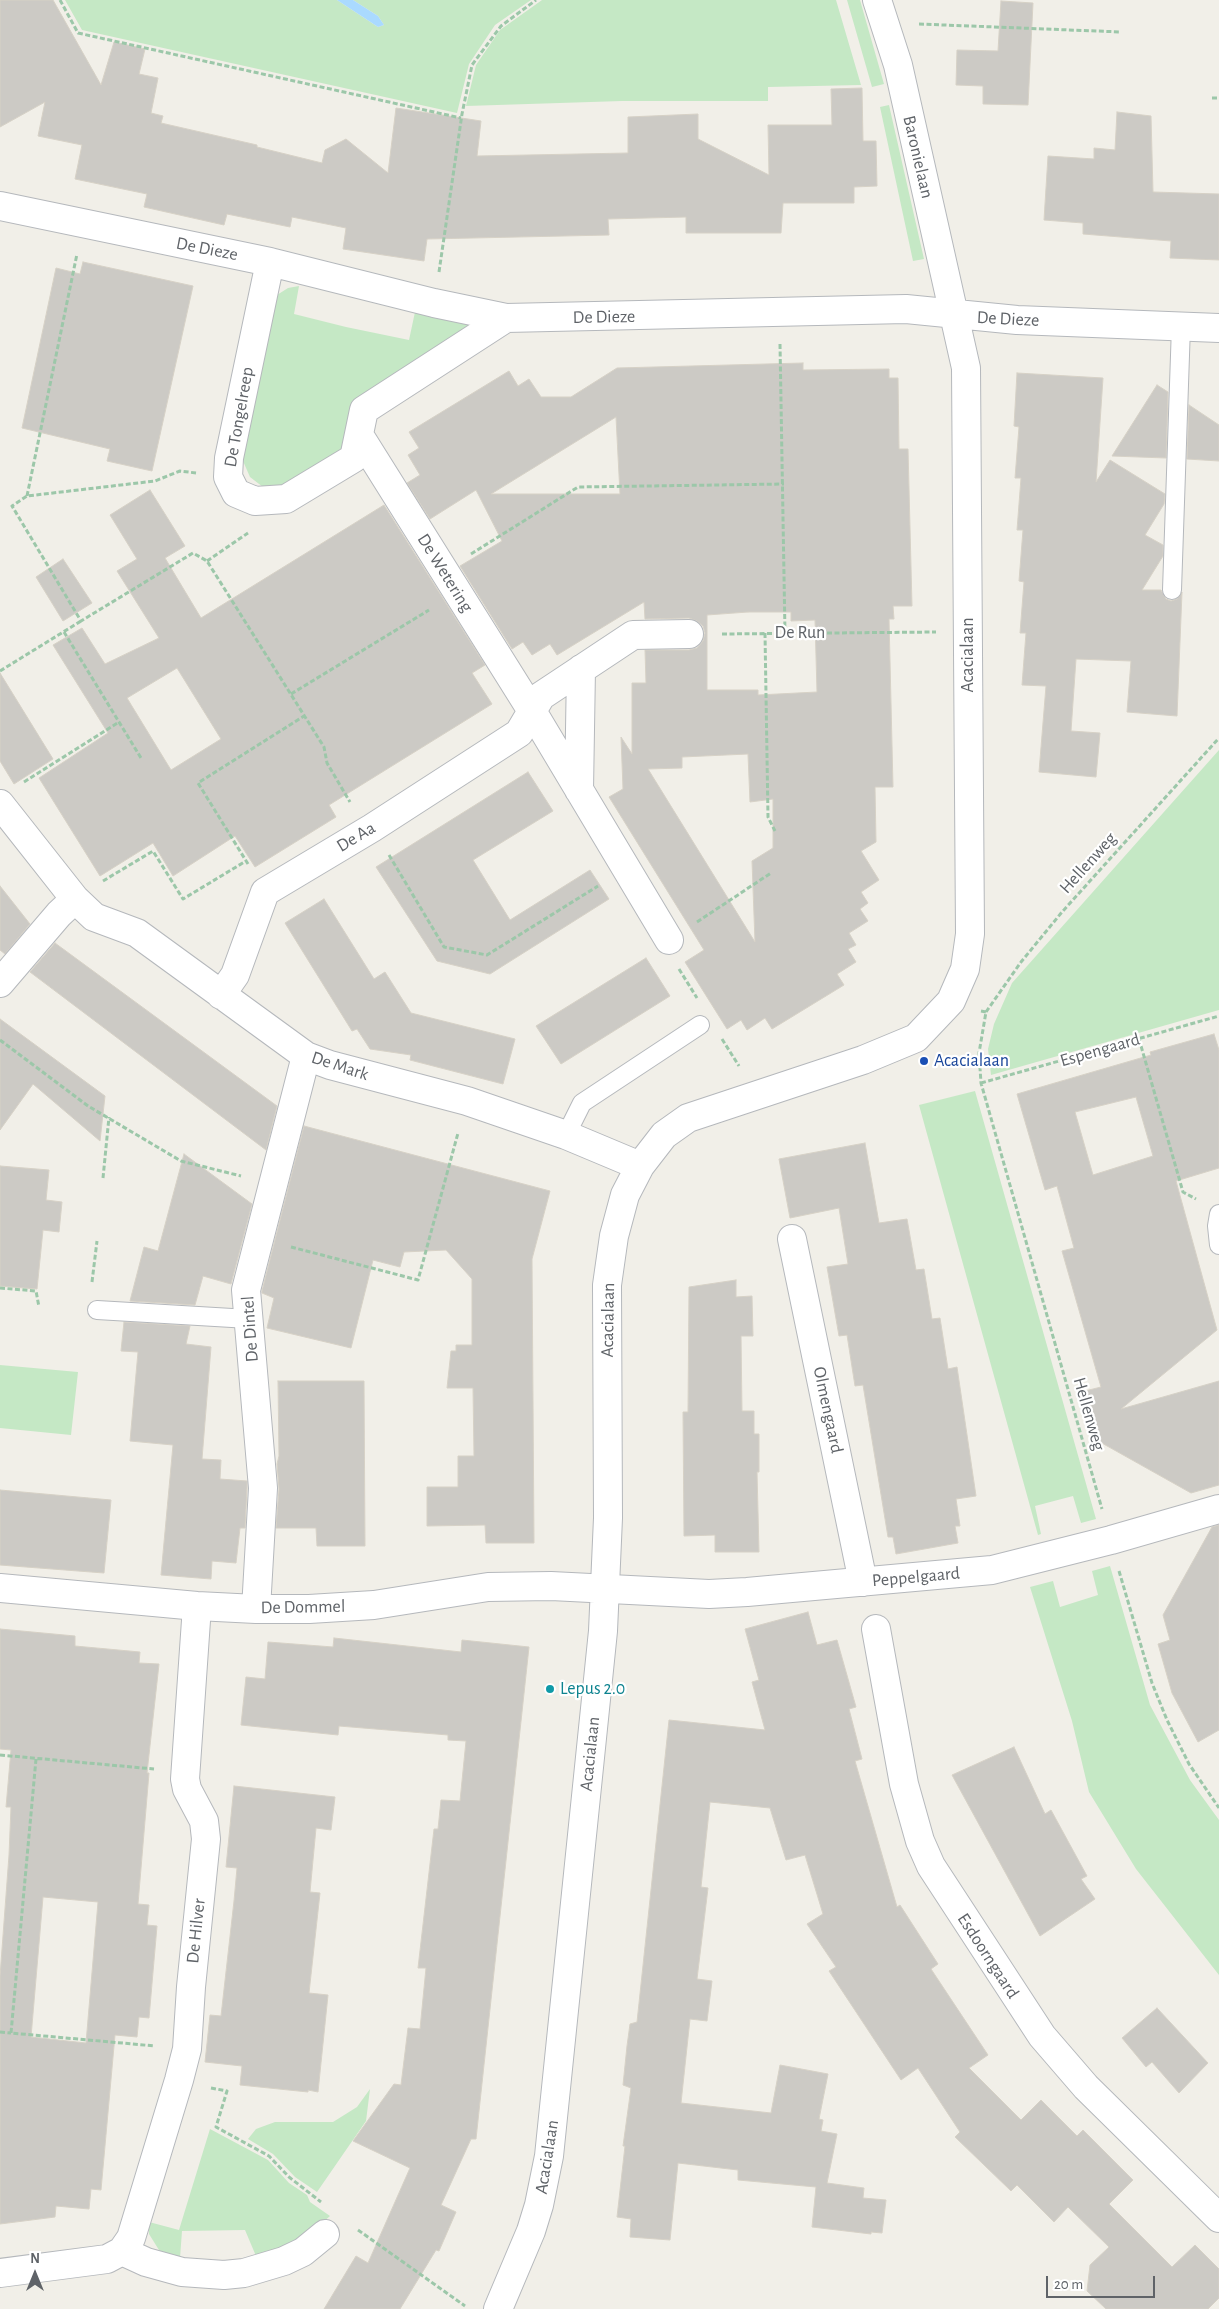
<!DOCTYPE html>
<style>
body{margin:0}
#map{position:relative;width:1219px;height:2309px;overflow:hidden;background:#f1efe8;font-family:"Alegreya Sans",sans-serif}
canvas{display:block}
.north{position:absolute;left:10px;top:2249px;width:50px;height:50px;-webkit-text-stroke:4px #fff;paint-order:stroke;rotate:0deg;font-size:14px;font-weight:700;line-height:20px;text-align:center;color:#5f6368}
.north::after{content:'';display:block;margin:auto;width:18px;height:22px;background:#5f6368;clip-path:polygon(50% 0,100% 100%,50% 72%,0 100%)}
.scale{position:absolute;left:1046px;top:2276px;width:109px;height:22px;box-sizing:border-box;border:2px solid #5f6368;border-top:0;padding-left:6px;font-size:15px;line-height:18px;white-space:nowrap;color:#5f6368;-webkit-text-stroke:4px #fff;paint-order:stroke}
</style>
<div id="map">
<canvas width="1219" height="2309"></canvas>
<div class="north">N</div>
<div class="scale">20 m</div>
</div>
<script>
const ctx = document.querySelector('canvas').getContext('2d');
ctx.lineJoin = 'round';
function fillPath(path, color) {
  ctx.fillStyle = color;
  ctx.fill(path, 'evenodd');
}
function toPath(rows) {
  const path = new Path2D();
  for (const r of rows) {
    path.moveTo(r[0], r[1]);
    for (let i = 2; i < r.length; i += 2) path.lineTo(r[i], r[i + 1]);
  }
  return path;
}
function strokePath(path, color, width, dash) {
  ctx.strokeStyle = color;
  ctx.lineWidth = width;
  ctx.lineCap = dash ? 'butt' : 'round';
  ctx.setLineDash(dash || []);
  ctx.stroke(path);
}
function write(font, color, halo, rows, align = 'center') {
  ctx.font = font + ' "Alegreya Sans",sans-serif';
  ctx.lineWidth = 4.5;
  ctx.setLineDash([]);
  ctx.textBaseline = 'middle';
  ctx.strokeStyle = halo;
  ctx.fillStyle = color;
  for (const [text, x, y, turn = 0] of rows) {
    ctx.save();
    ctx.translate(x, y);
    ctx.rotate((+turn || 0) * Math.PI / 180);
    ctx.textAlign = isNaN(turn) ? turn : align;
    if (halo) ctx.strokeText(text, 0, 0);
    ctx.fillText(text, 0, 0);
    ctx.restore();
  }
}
const green = toPath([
 [65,0,337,0,378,27,384,25,378,16,353,0,531,0,495,25,469,64,457,113,82,30],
 [542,0,836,0,861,85,768,87,768,101,622,101,466,106,476,65,500,30],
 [847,0,860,0,884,84,872,87],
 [889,105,924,259,913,261,880,107],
 [299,286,294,314,346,327,409,340,415,312,471,325,354,403,340,454,290,485,263,487,250,477,243,461,243,454,277,295,288,288],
 [1219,750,1219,1010,991,1075,988,1049,994,1024,1012,983],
 [975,1091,1096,1519,1081,1523,1073,1496,1035,1506,1041,1534,1038,1535,919,1105],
 [0,1365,78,1372,71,1435,0,1428],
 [1110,1566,1150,1705,1190,1780,1219,1820,1219,1975,1136,1869,1089,1792,1072,1721,1030,1587,1053,1581,1060,1607,1098,1595,1092,1571],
 [370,2089,366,2121,317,2192,295,2177,273,2154,248,2139,256,2129,275,2122,333,2122,357,2107],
 [210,2129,268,2160,289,2183,307,2195,310,2202,330,2216,301,2242,256,2256,245,2230,182,2231,180,2258,166,2255,159,2250,149,2234,149,2222,179,2230]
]);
const water = toPath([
 [337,0,353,0,378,16,384,25,378,27]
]);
const building = toPath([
 [0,0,53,0,101,85,114,42,145,49,139,74,158,78,151,113,163,116,161,123,257,145,257,147,322,163,325,150,346,139,388,173,396,108,481,121,477,156,628,153,628,117,698,114,698,139,769,175,768,125,832,125,831,89,862,88,863,141,876,141,877,186,854,187,854,203,783,203,781,233,686,233,686,217,608,219,609,235,427,239,424,261,343,249,346,228,292,217,290,227,227,214,224,225,144,207,147,194,75,179,82,145,38,136,45,102,0,127,0,0],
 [1001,1,1033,3,1028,105,983,104,983,86,956,85,957,50,998,51,1001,1],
 [1117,112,1151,116,1153,192,1219,194,1219,260,1170,258,1171,241,1083,234,1083,223,1044,220,1048,156,1094,159,1094,148,1115,150,1117,112],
 [83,262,193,286,152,471,107,461,110,449,22,428,56,268,80,274,83,262],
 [803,363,803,370,889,369,889,378,898,378,899,449,908,449,912,606,893,606,894,619,889,619,893,787,875,787,876,842,861,851,879,880,861,892,868,903,860,909,868,921,849,933,856,945,848,949,856,962,837,974,844,985,772,1029,765,1018,747,1030,741,1020,727,1029,685,962,704,950,609,797,623,789,621,737,632,754,632,683,646,683,645,650,689,650,697,648,703,641,705,633,703,626,697,621,689,618,645,619,644,602,557,655,550,644,532,655,523,642,512,649,460,566,502,541,476,490,430,519,407,483,420,475,408,455,419,448,409,432,509,371,518,386,529,379,541,397,571,397,617,368,803,363],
 [616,417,620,494,491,494,616,417],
 [748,612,791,612,791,621,815,620,817,692,758,695,758,690,707,690,707,615,748,612],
 [748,754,750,802,773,799,773,848,752,861,755,942,648,769,682,768,682,757,748,754],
 [1017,373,1103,378,1096,482,1110,460,1165,494,1164,504,1145,535,1163,545,1163,556,1142,590,1161,590,1166,599,1171,601,1177,599,1182,592,1177,716,1127,712,1131,661,1076,659,1071,731,1100,733,1096,777,1039,772,1046,686,1022,685,1026,633,1020,633,1024,582,1019,581,1023,530,1017,530,1021,478,1015,478,1019,427,1014,426,1017,373],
 [1157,385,1168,392,1166,458,1112,456,1157,385],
 [1189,405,1219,425,1219,461,1187,459,1189,405],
 [150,490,185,546,165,558,201,618,384,505,485,665,472,673,492,704,329,805,336,817,255,867,235,836,173,876,153,843,100,876,39,778,108,733,53,645,82,628,105,664,159,638,117,571,137,559,110,515,150,490],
 [177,668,221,739,171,770,127,698,177,668],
 [63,559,92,603,63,621,36,577,63,559],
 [0,673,53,759,14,784,0,761,0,673],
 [528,772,553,811,473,860,510,920,590,870,609,899,490,974,437,961,376,867,528,772],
 [0,886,30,924,5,954,0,950,0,886],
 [324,899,374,979,385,972,411,1013,515,1039,503,1084,410,1060,411,1055,370,1049,357,1029,352,1031,285,923,324,899],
 [55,943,277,1106,266,1150,30,972,55,943],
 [646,958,670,996,561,1064,536,1026,646,958],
 [0,1019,105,1096,100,1141,33,1084,0,1130,0,1019],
 [1214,1034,1219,1050,1219,1168,1176,1181,1217,1330,1121,1409,1219,1381,1219,1485,1191,1493,1100,1442,1085,1391,1101,1387,1062,1251,1074,1248,1057,1186,1045,1190,1017,1094,1151,1055,1150,1052,1214,1034],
 [1136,1097,1153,1156,1093,1175,1075,1112,1136,1097],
 [304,1126,550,1191,532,1259,534,1543,486,1543,485,1525,427,1526,427,1487,458,1487,458,1456,474,1456,473,1388,447,1388,451,1351,456,1351,456,1345,472,1345,472,1279,446,1250,404,1252,400,1267,373,1260,351,1348,267,1328,274,1298,262,1293,262,1291,304,1126],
 [865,1143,879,1223,907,1219,916,1270,924,1269,932,1319,940,1318,948,1369,957,1367,976,1496,956,1499,960,1526,955,1526,958,1543,896,1554,893,1537,888,1537,863,1385,855,1386,847,1335,839,1336,827,1267,848,1264,839,1208,790,1218,779,1159,865,1143],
 [184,1154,252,1204,231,1284,203,1276,195,1305,130,1301,144,1247,158,1251,184,1154],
 [0,1166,49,1170,46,1200,62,1202,59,1232,43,1230,37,1289,0,1286,0,1166],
 [736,1280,736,1297,752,1296,753,1336,741,1336,742,1411,754,1411,754,1434,759,1434,759,1472,757,1472,759,1552,715,1552,715,1535,684,1536,683,1412,688,1412,689,1287,736,1280],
 [124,1322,190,1326,186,1344,211,1347,202,1459,221,1460,220,1479,247,1481,247,1488,245,1528,240,1528,236,1563,212,1561,211,1579,161,1575,173,1445,130,1441,138,1352,121,1351,124,1322],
 [278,1381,364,1381,365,1546,317,1546,316,1528,276,1528,279,1489,277,1464,279,1456,278,1381],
 [0,1490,111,1500,104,1573,0,1565,0,1490],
 [1219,1525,1219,1730,1198,1742,1172,1693,1158,1644,1170,1640,1163,1615,1212,1527,1219,1525],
 [808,1612,817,1645,837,1640,856,1707,849,1709,862,1759,855,1761,897,1907,900,1905,938,1964,931,1969,988,2055,969,2068,1021,2120,1041,2100,1077,2136,1083,2130,1133,2180,1109,2204,1172,2267,1195,2245,1219,2269,1219,2298,1208,2309,1106,2309,1087,2291,1090,2265,1109,2247,1068,2207,1054,2222,1017,2185,1011,2191,955,2137,960,2132,918,2068,901,2080,829,1971,836,1967,807,1924,823,1914,805,1855,786,1860,770,1808,710,1802,701,1887,708,1888,697,1979,712,1981,707,2021,690,2019,681,2103,771,2113,780,2065,828,2074,819,2119,823,2120,821,2131,837,2134,827,2183,864,2188,863,2198,886,2200,882,2233,871,2232,871,2234,812,2227,816,2187,738,2180,738,2170,678,2163,670,2240,630,2237,631,2219,617,2217,625,2146,623,2146,631,2088,623,2085,627,2046,630,2024,637,2022,669,1720,765,1730,752,1682,759,1680,745,1629,808,1612],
 [0,1629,75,1636,75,1646,140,1652,139,1663,159,1664,147,1773,149,1773,138,1904,149,1905,147,1925,157,1926,149,2018,139,2017,137,2037,115,2035,101,2190,91,2189,89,2209,56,2206,55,2217,0,2224,0,1976,9,1855,11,1807,6,1807,11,1750,0,1749,0,1629],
 [43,1897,98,1902,86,2043,31,2037,43,1897],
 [334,1638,461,1652,462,1640,529,1647,476,2139,471,2139,441,2205,456,2212,439,2251,436,2250,400,2309,324,2309,356,2256,368,2263,410,2168,353,2141,394,2084,401,2085,408,2028,420,2029,426,1968,418,1968,434,1829,438,1829,441,1800,460,1801,466,1741,448,1740,448,1735,339,1726,338,1735,241,1725,246,1677,265,1679,268,1642,333,1647,334,1638],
 [1014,1747,1045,1814,1051,1810,1087,1876,1081,1879,1095,1899,1040,1936,952,1775,1014,1747],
 [234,1786,335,1797,331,1830,316,1828,310,1892,320,1893,309,1993,328,1995,318,2092,308,2090,308,2092,240,2085,242,2066,205,2062,210,2015,221,2016,234,1901,237,1868,226,1867,234,1786],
 [1157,2008,1208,2063,1179,2093,1152,2062,1146,2067,1122,2038,1157,2008]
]);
const path = toPath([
 [60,0,78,33,461,118],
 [919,24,1121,32],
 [1212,98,1219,98],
 [439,272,462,114,472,65,501,26,536,0],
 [780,344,785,633],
 [196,473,180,471,155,481,27,496,12,506,81,621,193,553,207,561,324,747,327,763,350,802],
 [27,496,77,254],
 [471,554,578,487,784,484],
 [207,561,248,533],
 [64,632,141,758],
 [765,633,768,817,775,831],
 [722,634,936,632],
 [0,671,81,621],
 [291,694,429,610],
 [24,782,119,722],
 [389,855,444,947,487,955,598,886],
 [248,864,198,783,304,716],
 [103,881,153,851,183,899,246,861],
 [697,922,771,873],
 [679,969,697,998],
 [981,1011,986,1012,979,1053,981,1083,1102,1509],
 [986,1012,1021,962,1062,912,1219,738],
 [722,1039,739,1066],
 [1139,1039,1183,1192,1196,1199],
 [0,1040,88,1106,181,1161,241,1176],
 [981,1083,1219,1016],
 [103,1178,109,1117],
 [291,1247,418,1280,458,1133],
 [92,1282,97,1241],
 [0,1288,36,1291,39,1307],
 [1119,1571,1152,1683,1167,1720,1189,1764,1219,1808],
 [0,1755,154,1769],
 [36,1759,11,2033,155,2046],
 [0,2032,11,2033],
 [211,2088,227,2091,216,2127,269,2156,289,2177,321,2202],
 [358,2230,465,2306]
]);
const lane = toPath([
 [1172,590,1181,326],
 [566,1135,582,1103,700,1025],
 [1219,1214,1217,1226,1219,1245],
 [97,1310,249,1319]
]);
const street = toPath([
 [0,206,270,262,434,303,506,318,906,309,1017,320,1219,328],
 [270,262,229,458,228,477,236,493,255,501,286,499,354,458,364,410,506,318],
 [359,435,532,711,669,940],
 [579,790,581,669],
 [0,804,75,899,94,917,137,933,306,1056,330,1065,467,1101,566,1135,640,1166],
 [0,983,59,914,75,899],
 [221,995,235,975,265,892,372,828,519,733,541,696,633,635,689,634],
 [792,1239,863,1582],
 [0,1588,197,1606,256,1609,309,1609,374,1605,488,1587,551,1586,709,1594,747,1592,992,1570,1111,1540,1219,1509],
 [256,1609,263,1488,246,1290,306,1056],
 [876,1629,904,1784,920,1841,931,1866,1042,2036,1086,2087,1219,2218],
 [122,2251,146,2262,182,2272,224,2275,244,2273,284,2261,303,2252,325,2234],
 [0,2273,107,2259,122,2251,131,2238,179,2080,187,2049,191,1987,206,1839,204,1821,187,1789,185,1779,197,1606],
 [498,2309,531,2231,539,2205,549,2156,603,1631,608,1518,607,1285,614,1236,625,1195,640,1166,664,1135,688,1118,863,1060,916,1038,951,1001,965,969,970,934,966,368,898,65,877,0]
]);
const markers = [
 [924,1061,5,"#1a4fb4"],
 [550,1689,5,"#0f9aa8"]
];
const streetNames = [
 ["Baronielaan",918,157,77],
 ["De Dieze",207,249,11],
 ["De Dieze",604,317,-1],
 ["De Dieze",1008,319,3],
 ["De Tongelreep",239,417,-80],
 ["De Wetering",445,573,58],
 ["De Run",800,633],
 ["Acacialaan",968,655,-90],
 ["De Aa",356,837,-31],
 ["Hellenweg",1088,863,-48],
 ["Espengaard",1100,1050,-16],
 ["De Mark",340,1066,18],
 ["Acacialaan",608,1320,-89],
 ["De Dintel",250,1329,-94],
 ["Olmengaard",828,1410,78],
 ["Hellenweg",1089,1414,74],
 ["Peppelgaard",916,1577,-5],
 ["De Dommel",303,1607,-1],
 ["Acacialaan",590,1754,-84],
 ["De Hilver",196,1931,-84],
 ["Esdoorngaard",988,1956,57],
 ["Acacialaan",547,2157,-81]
];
const transitNames = [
 ["Acacialaan",934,1061]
];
const cultureNames = [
 ["Lepus 2.0",560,1689]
];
fillPath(green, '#c5e8c5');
fillPath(water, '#aadaff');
fillPath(building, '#cccac5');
strokePath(building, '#d6d1c6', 1);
strokePath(lane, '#b5b8bc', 20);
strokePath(street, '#b5b8bc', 30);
strokePath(path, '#9cc7a9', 3, [5, 2.5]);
strokePath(lane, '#fff', 18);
strokePath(street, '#fff', 28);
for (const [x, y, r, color] of markers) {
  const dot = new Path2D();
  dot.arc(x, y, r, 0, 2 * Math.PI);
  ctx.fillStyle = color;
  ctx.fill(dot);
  strokePath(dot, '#fff', 2);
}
write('18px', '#5f6368', '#fff', streetNames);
write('18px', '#164399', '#fff', transitNames, 'left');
write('18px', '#0d838f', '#fff', cultureNames, 'left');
</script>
